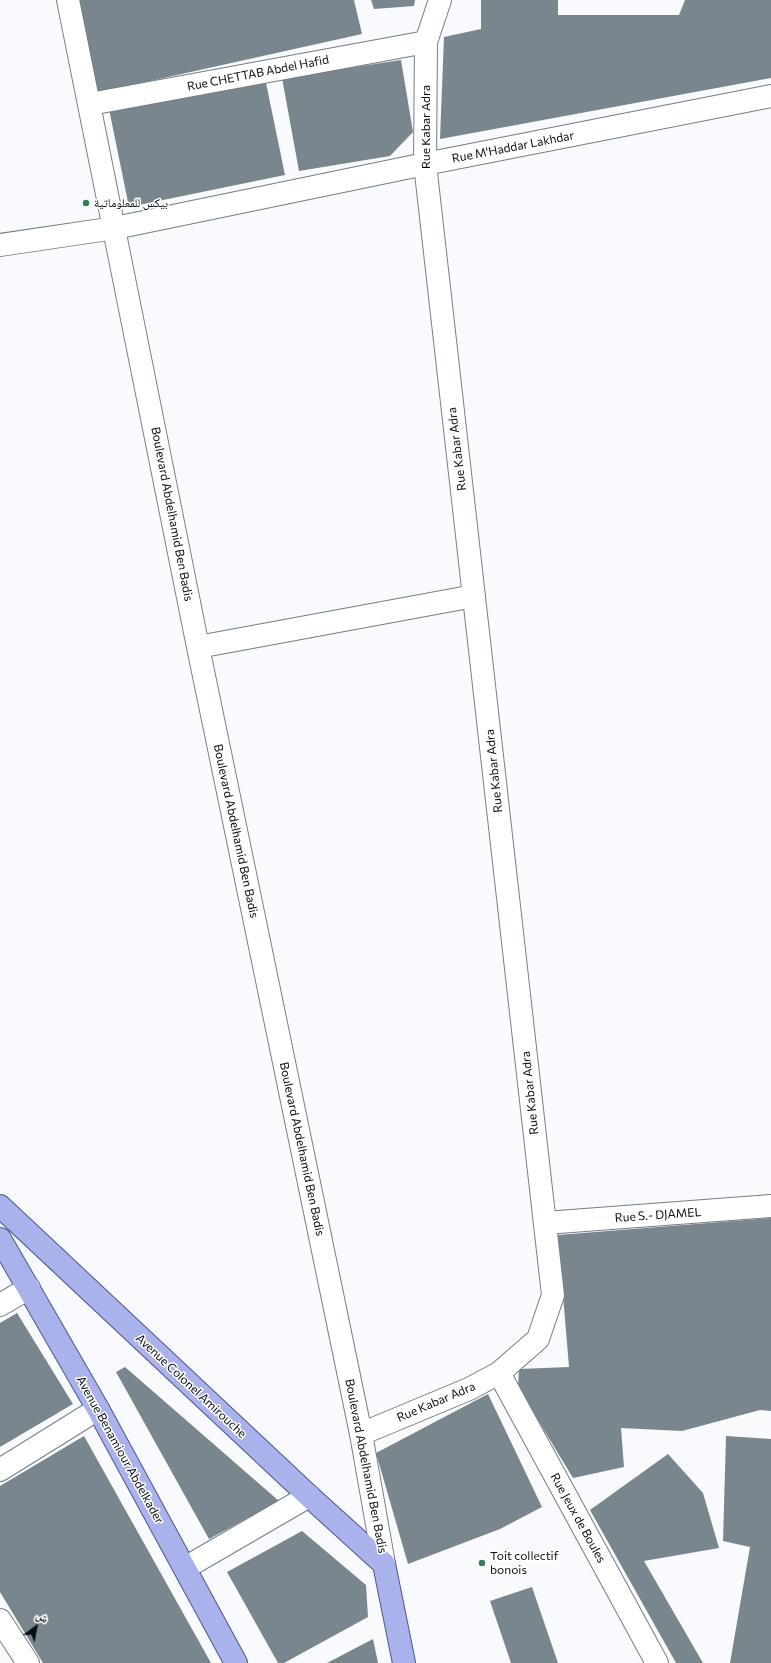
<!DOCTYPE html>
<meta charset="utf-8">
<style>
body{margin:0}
#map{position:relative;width:771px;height:1663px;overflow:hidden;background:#f8fafd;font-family:Commissioner,"Noto Naskh Arabic",sans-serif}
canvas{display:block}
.north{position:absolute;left:16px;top:1607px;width:40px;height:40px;-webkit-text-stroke:3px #fff;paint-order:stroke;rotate:32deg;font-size:11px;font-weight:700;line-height:16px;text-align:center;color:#090c10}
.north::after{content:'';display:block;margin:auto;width:14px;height:18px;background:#090c10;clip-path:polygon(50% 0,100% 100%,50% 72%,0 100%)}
</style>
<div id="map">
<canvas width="771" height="1663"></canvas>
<div class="north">ش</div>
</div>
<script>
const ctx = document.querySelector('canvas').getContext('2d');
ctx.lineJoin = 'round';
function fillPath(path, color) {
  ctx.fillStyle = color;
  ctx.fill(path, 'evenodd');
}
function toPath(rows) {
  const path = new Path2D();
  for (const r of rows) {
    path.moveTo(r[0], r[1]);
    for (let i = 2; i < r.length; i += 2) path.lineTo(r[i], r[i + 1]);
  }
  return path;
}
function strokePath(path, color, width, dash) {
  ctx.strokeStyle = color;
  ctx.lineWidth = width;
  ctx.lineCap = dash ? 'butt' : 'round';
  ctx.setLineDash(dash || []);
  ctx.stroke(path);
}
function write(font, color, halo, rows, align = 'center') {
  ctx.font = font + ' Commissioner,"Noto Naskh Arabic",sans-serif';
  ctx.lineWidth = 3;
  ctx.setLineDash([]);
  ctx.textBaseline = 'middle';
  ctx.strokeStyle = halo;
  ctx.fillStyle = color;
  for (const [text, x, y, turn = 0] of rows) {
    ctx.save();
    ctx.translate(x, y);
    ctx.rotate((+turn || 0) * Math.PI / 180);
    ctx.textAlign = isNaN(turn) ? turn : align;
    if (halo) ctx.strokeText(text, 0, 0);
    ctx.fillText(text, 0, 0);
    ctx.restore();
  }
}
const building = toPath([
 [75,0,354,0,362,34,96,93],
 [371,0,415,0,414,6,374,9],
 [481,0,558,0,558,15,679,15,685,0,771,0,771,78,440,139,444,37,481,29],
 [401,60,413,132,390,156,299,171,282,78],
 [265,78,285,175,129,207,109,109],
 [771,1218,771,1411,760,1410,682,1431,621,1428,624,1467,573,1478,518,1387,519,1369,569,1367,558,1235],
 [17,1313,73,1404,0,1447,0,1323],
 [125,1367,279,1501,209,1539,116,1372],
 [488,1394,542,1507,500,1529,408,1564,376,1453],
 [84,1436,211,1663,43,1663,0,1592,0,1486],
 [726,1436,771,1439,771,1663,730,1663,750,1547,723,1541],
 [668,1454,703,1493,719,1548,644,1561,703,1663,676,1663,590,1510],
 [302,1531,366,1585,368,1617,284,1663,278,1663,227,1572],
 [532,1587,558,1663,511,1663,490,1601],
 [373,1639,378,1663,327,1663]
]);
const minor = toPath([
 [68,0,198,647,361,1434,384,1564],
 [90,104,426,42],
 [0,245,115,228,425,164,771,96],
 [198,647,474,596],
 [545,1223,771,1206],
 [0,1305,29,1288],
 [499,1373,657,1663],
 [361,1434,469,1389,499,1373,538,1339,553,1295,425,164,426,42,440,0],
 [0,1470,98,1409],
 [185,1568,309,1496],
 [0,1620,28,1663]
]);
const major = toPath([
 [0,1206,309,1496,384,1564,404,1663],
 [0,1239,98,1409,236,1663]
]);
const markers = [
 [86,203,4,"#2e8153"],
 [482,1563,4,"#2e8153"]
];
const streetNames = [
 ["Rue CHETTAB Abdel Hafid",258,73,-11],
 ["Rue Kabar Adra",426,127,-90],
 ["Rue M'Haddar Lakhdar",513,147,-11],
 ["Rue Kabar Adra",457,449,-97],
 ["Boulevard Abdelhamid Ben Badis",172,514,79],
 ["Rue Kabar Adra",494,771,-96],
 ["Boulevard Abdelhamid Ben Badis",236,831,78],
 ["Rue Kabar Adra",530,1093,-96],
 ["Boulevard Abdelhamid Ben Badis",302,1149,78],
 ["Rue S.- DJAMEL",658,1215,-4],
 ["Avenue Colonel Amirouche",191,1386,43],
 ["Rue Kabar Adra",436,1402,-23],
 ["Avenue Benamiour Abdelkader",120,1450,61],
 ["Boulevard Abdelhamid Ben Badis",366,1466,79],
 ["Rue Jeux de Boules",578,1518,61]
];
const poiNames = [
 ["بيكس للمعلوماتية",94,203],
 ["Toit collectif",490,1556],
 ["bonois",490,1570]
];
fillPath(building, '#79868d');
strokePath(minor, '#757d87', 24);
strokePath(major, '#4d5696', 24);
strokePath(minor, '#fff', 22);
strokePath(major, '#aab2eb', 22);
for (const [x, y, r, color] of markers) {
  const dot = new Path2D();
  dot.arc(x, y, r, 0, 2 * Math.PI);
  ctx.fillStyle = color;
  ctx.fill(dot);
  strokePath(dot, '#fff', 1.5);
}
write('12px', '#090c10', '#fff', streetNames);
write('12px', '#090c10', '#fff', poiNames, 'left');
</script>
